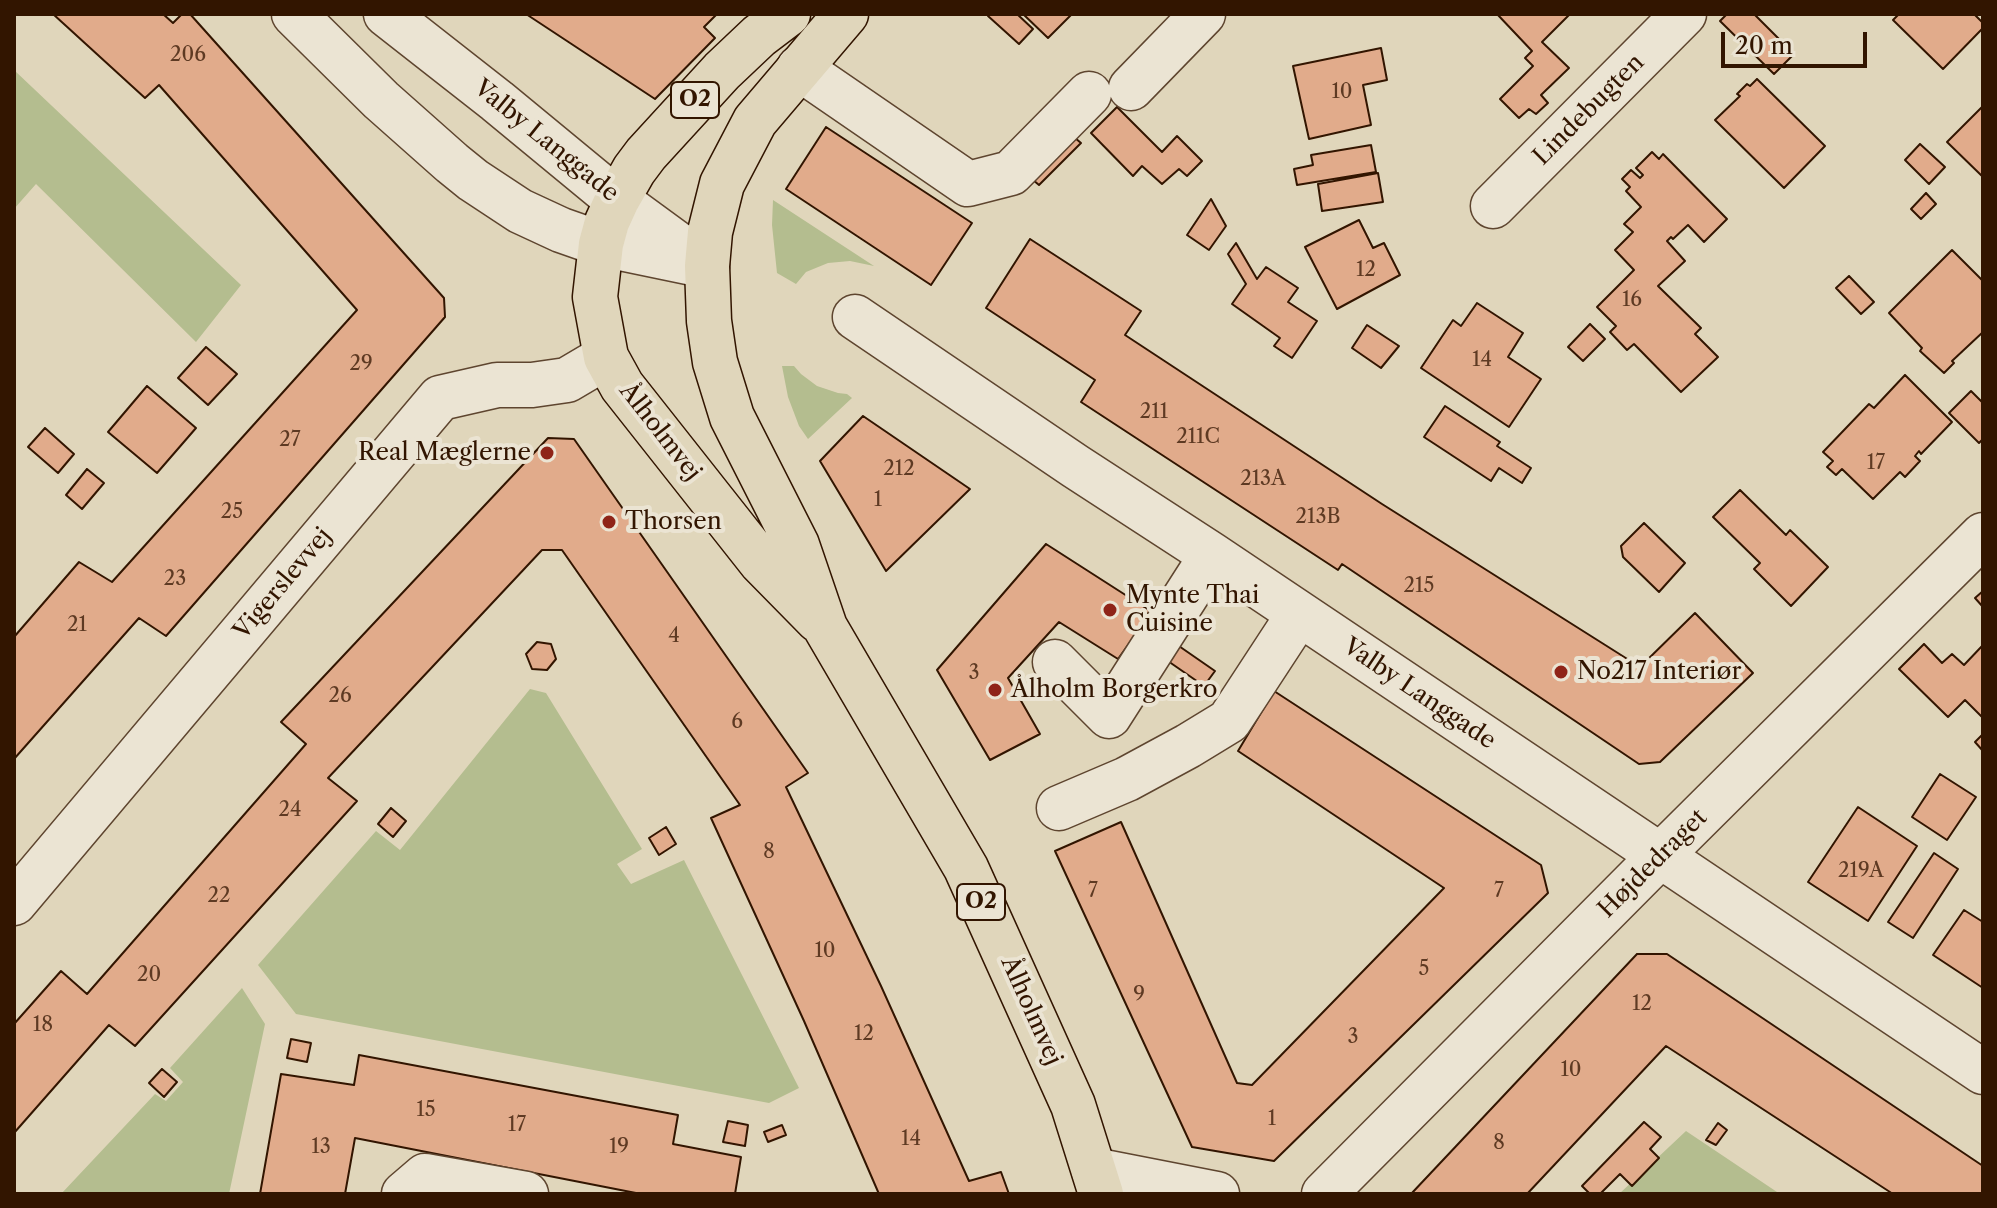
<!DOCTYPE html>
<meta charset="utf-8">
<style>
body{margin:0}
#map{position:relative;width:1997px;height:1208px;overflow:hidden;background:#e0d6bb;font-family:"Libre Caslon Text",serif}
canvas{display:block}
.frame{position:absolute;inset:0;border:16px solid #321500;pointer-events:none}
.scale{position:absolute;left:1721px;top:32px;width:146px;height:36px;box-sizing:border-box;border:4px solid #321500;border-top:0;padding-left:10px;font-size:24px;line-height:28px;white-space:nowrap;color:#321500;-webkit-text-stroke:6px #ebe4d3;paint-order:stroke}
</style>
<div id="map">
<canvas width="1997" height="1208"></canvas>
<div class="frame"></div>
<div class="scale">20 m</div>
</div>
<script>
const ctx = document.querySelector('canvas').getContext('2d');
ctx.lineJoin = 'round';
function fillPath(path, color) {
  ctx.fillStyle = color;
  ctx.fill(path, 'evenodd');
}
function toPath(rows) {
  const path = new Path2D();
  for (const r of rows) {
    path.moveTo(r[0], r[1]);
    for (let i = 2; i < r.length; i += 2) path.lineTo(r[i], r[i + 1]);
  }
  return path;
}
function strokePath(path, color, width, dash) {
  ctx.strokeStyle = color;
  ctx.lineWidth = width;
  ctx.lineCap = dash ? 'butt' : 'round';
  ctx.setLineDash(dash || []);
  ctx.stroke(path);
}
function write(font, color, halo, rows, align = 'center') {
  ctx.font = font + ' "Libre Caslon Text",serif';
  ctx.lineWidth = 8;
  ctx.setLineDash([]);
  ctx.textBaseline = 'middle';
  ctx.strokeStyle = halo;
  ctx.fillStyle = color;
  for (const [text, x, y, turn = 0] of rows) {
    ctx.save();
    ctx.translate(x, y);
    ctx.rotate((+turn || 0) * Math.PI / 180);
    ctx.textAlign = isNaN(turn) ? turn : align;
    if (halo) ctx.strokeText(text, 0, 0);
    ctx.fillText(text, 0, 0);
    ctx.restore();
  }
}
const green = toPath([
 [14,70,241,285,196,342,36,184,14,209],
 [773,200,874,266,850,261,828,263,806,272,796,284,777,273,772,225],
 [782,366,794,366,801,374,817,386,838,393,847,394,852,398,808,439,799,426,788,397],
 [530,689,546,693,642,849,617,864,631,884,684,860,799,1088,769,1103,296,1014,258,965,376,831,400,850],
 [242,988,265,1024,229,1194,61,1194,155,1094,166,1101,183,1082,170,1068],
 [1686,1131,1780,1194,1619,1194]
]);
const building = toPath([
 [53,14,163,14,173,23,182,14,190,14,444,298,445,317,166,636,139,618,14,759,14,637,79,562,112,582,357,310,159,85,145,98,53,14],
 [526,14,717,14,704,27,715,38,655,99,526,14],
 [990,14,1017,14,1033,29,1019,44,988,16,990,14],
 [1023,14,1072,14,1048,38,1023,14],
 [1497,14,1570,14,1542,42,1569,68,1541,95,1548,103,1536,114,1529,109,1519,118,1500,99,1533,66,1525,58,1532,51,1497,14],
 [1727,14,1754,14,1794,54,1774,74,1720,21,1727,14],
 [1899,14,1974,14,1983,23,1983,28,1943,69,1893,20,1899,14],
 [1381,48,1387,80,1363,85,1371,125,1309,139,1293,66,1381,48],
 [1757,79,1825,146,1784,188,1715,120,1740,96,1737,94,1747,84,1750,86,1757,79],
 [1983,106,1983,177,1947,142,1983,106],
 [1117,107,1162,152,1177,136,1202,161,1187,176,1179,169,1162,184,1142,166,1133,176,1091,133,1117,107],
 [826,127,972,223,931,285,786,189,826,127],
 [1068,132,1081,143,1039,185,1026,174,1068,132],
 [1920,144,1945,167,1929,184,1905,160,1920,144],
 [1371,145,1376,172,1297,185,1294,169,1313,165,1311,155,1371,145],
 [1652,152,1659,159,1663,154,1727,219,1704,242,1688,225,1673,239,1671,237,1667,241,1685,261,1658,286,1701,328,1695,334,1718,357,1681,392,1634,344,1627,350,1610,332,1616,326,1597,307,1634,270,1615,250,1633,232,1624,224,1641,207,1626,191,1630,187,1622,179,1631,170,1640,178,1643,175,1636,168,1652,152],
 [1378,173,1383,202,1322,211,1318,184,1378,173],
 [1926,193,1936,204,1921,219,1911,209,1926,193],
 [1211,199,1226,226,1209,250,1187,235,1211,199],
 [1359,220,1373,248,1384,243,1400,275,1337,309,1305,247,1359,220],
 [1030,239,1141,311,1125,335,1382,504,1640,667,1695,613,1753,673,1660,762,1639,764,1342,564,1338,570,1081,402,1095,380,986,308,1030,239],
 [1236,243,1257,279,1266,267,1298,288,1288,302,1317,321,1292,358,1274,346,1280,338,1232,304,1246,284,1228,254,1236,243],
 [1952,250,1983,281,1983,332,1952,361,1954,363,1944,373,1920,351,1922,348,1889,313,1952,250],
 [1849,276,1874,302,1861,314,1836,288,1849,276],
 [1477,303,1523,333,1508,357,1541,379,1509,427,1421,368,1453,320,1461,326,1477,303],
 [1590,324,1605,339,1583,361,1568,347,1590,324],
 [1367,325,1399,346,1381,368,1352,348,1367,325],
 [206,347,237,374,208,405,178,378,206,347],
 [1905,375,1952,422,1921,454,1919,451,1915,456,1920,461,1905,477,1900,472,1873,499,1842,469,1836,475,1827,467,1833,461,1823,452,1869,404,1874,408,1905,375],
 [147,386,196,428,157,473,108,432,147,386],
 [1971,391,1983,403,1983,439,1979,443,1949,413,1971,391],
 [1445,406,1500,442,1497,446,1531,468,1522,483,1499,468,1491,481,1424,437,1445,406],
 [863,416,970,489,886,571,820,461,863,416],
 [45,428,74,454,58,473,28,447,45,428],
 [548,438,574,439,808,773,786,787,881,986,969,1181,1001,1172,1009,1194,879,1194,804,1021,711,818,740,805,562,550,542,550,328,778,357,801,135,1046,109,1025,14,1133,14,1024,61,971,87,994,306,744,281,722,548,438],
 [87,469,104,483,82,509,66,495,87,469],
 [1740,490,1786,535,1790,530,1828,567,1791,606,1754,569,1760,563,1713,517,1740,490],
 [1644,523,1685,563,1659,592,1623,557,1621,546,1644,523],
 [1046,544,1152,612,1118,659,1059,622,1008,678,1040,734,990,760,937,670,1046,544],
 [1983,591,1983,607,1975,598,1983,591],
 [537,642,551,644,556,659,547,670,532,669,526,654,537,642],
 [1176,644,1215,671,1204,686,1165,659,1176,644],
 [1924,644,1942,663,1952,654,1964,665,1983,645,1983,718,1965,700,1948,717,1899,669,1924,644],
 [1274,691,1541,865,1548,893,1274,1161,1192,1147,1055,851,1121,822,1237,1083,1252,1085,1444,888,1238,751,1274,691],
 [1983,734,1983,751,1975,742,1983,734],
 [1940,774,1976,797,1947,840,1912,817,1940,774],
 [1858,807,1917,846,1868,921,1808,882,1858,807],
 [391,808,406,821,393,837,378,824,391,808],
 [666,827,676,844,659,855,649,838,666,827],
 [1934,853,1958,869,1913,938,1888,922,1934,853],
 [1964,910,1983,922,1983,988,1933,955,1964,910],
 [1637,954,1667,954,1983,1166,1983,1194,1893,1194,1666,1046,1527,1194,1411,1194,1637,954],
 [291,1039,311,1043,307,1062,287,1058,291,1039],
 [359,1055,678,1115,673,1144,741,1157,735,1194,641,1194,355,1138,345,1194,260,1194,281,1074,354,1085,359,1055],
 [162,1069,177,1082,164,1097,149,1083,162,1069],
 [728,1121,748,1125,745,1146,723,1142,728,1121],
 [1644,1122,1661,1137,1650,1149,1659,1158,1632,1186,1620,1174,1600,1194,1590,1194,1582,1186,1644,1122],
 [1718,1123,1727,1130,1716,1145,1706,1140,1718,1123],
 [782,1125,786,1135,768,1142,764,1132,782,1125]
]);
const minor = toPath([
 [294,14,381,100,452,163,473,180,520,211,561,230,601,244,707,266],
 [386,14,497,101,617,200,699,260],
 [799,68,968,184,1011,173,1089,94],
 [1131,88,1203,14],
 [1493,206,1684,14],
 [855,317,1075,466,1212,555,1983,1072],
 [1055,662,1109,716,1212,555],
 [1059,808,1127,779,1188,746,1229,721,1299,614],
 [14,903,440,398,497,385,532,385,567,380,606,357],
 [1094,1170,1217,1194],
 [404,1194,425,1176,526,1194],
 [1324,1194,1660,856,1983,535]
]);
const major = toPath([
 [788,14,759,36,722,71,646,154,634,170,617,200,607,222,601,244,595,297,606,357,622,386,761,562,818,620],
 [846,14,755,121,722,184,710,232,707,266,709,321,715,362,732,417,797,545,825,627,966,868,1073,1105,1101,1194]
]);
const markers = [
 [547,453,8,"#8f2418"],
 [609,522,8,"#8f2418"],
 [1110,610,8,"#8f2418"],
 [1561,672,8,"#8f2418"],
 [995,690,8,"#8f2418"]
];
const numberNames = [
 ["206",188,55],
 ["10",1342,92],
 ["12",1366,270],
 ["16",1632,300],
 ["14",1482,360],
 ["29",361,364],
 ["211",1154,412],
 ["211C",1198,437],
 ["27",290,440],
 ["17",1876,463],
 ["212",899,469],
 ["213A",1263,479],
 ["1",878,500],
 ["25",232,512],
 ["213B",1318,517],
 ["23",175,579],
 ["215",1419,586],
 ["21",77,625],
 ["4",674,636],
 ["3",974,673],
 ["26",340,696],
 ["6",737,722],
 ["24",290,810],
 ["8",769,852],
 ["219A",1861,871],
 ["7",1093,891],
 ["7",1499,891],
 ["22",219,896],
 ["10",825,951],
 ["5",1424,969],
 ["20",149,975],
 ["9",1139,995],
 ["12",1642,1004],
 ["18",43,1025],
 ["12",864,1034],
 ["3",1353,1037],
 ["10",1571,1070],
 ["15",426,1110],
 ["1",1272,1119],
 ["17",517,1125],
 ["14",911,1139],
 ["8",1499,1143],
 ["13",321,1147],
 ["19",619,1147]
];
const shields = [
 [695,100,48],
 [981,902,48]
];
const shieldNames = [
 ["O2",695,100],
 ["O2",981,902]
];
const streetNames = [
 ["Lindebugten",1589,110,-45],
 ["Valby Langgade",546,141,39],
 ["Ålholmvej",660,432,52],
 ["Vigerslevvej",283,584,-50],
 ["Valby Langgade",1419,694,34],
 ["Højdedraget",1653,864,-45],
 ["Ålholmvej",1031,1011,66]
];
const poiNames = [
 ["Real Mæglerne",531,453,"right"],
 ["Thorsen",625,522],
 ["Mynte Thai",1126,596],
 ["Cuisine",1126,624],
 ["No217 Interiør",1577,672],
 ["Ålholm Borgerkro",1011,690]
];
fillPath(green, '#b4bd8f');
fillPath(building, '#e1ab8b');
strokePath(building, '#321500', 2);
strokePath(minor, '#5e452f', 47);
strokePath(major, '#321500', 47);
strokePath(minor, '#ebe4d3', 44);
strokePath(major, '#e0d6bb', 44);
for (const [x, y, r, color] of markers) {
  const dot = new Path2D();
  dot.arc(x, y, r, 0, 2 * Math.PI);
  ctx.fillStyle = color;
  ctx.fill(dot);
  strokePath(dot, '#ebe4d3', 3);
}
write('20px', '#5e3a23', null, numberNames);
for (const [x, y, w] of shields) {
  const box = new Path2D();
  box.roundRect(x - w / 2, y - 18, w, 36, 6);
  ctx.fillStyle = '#ebe4d3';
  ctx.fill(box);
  strokePath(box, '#321500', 2);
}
write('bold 22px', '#321500', null, shieldNames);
write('24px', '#321500', '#ebe4d3', streetNames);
write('24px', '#321500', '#ebe4d3', poiNames, 'left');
</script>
